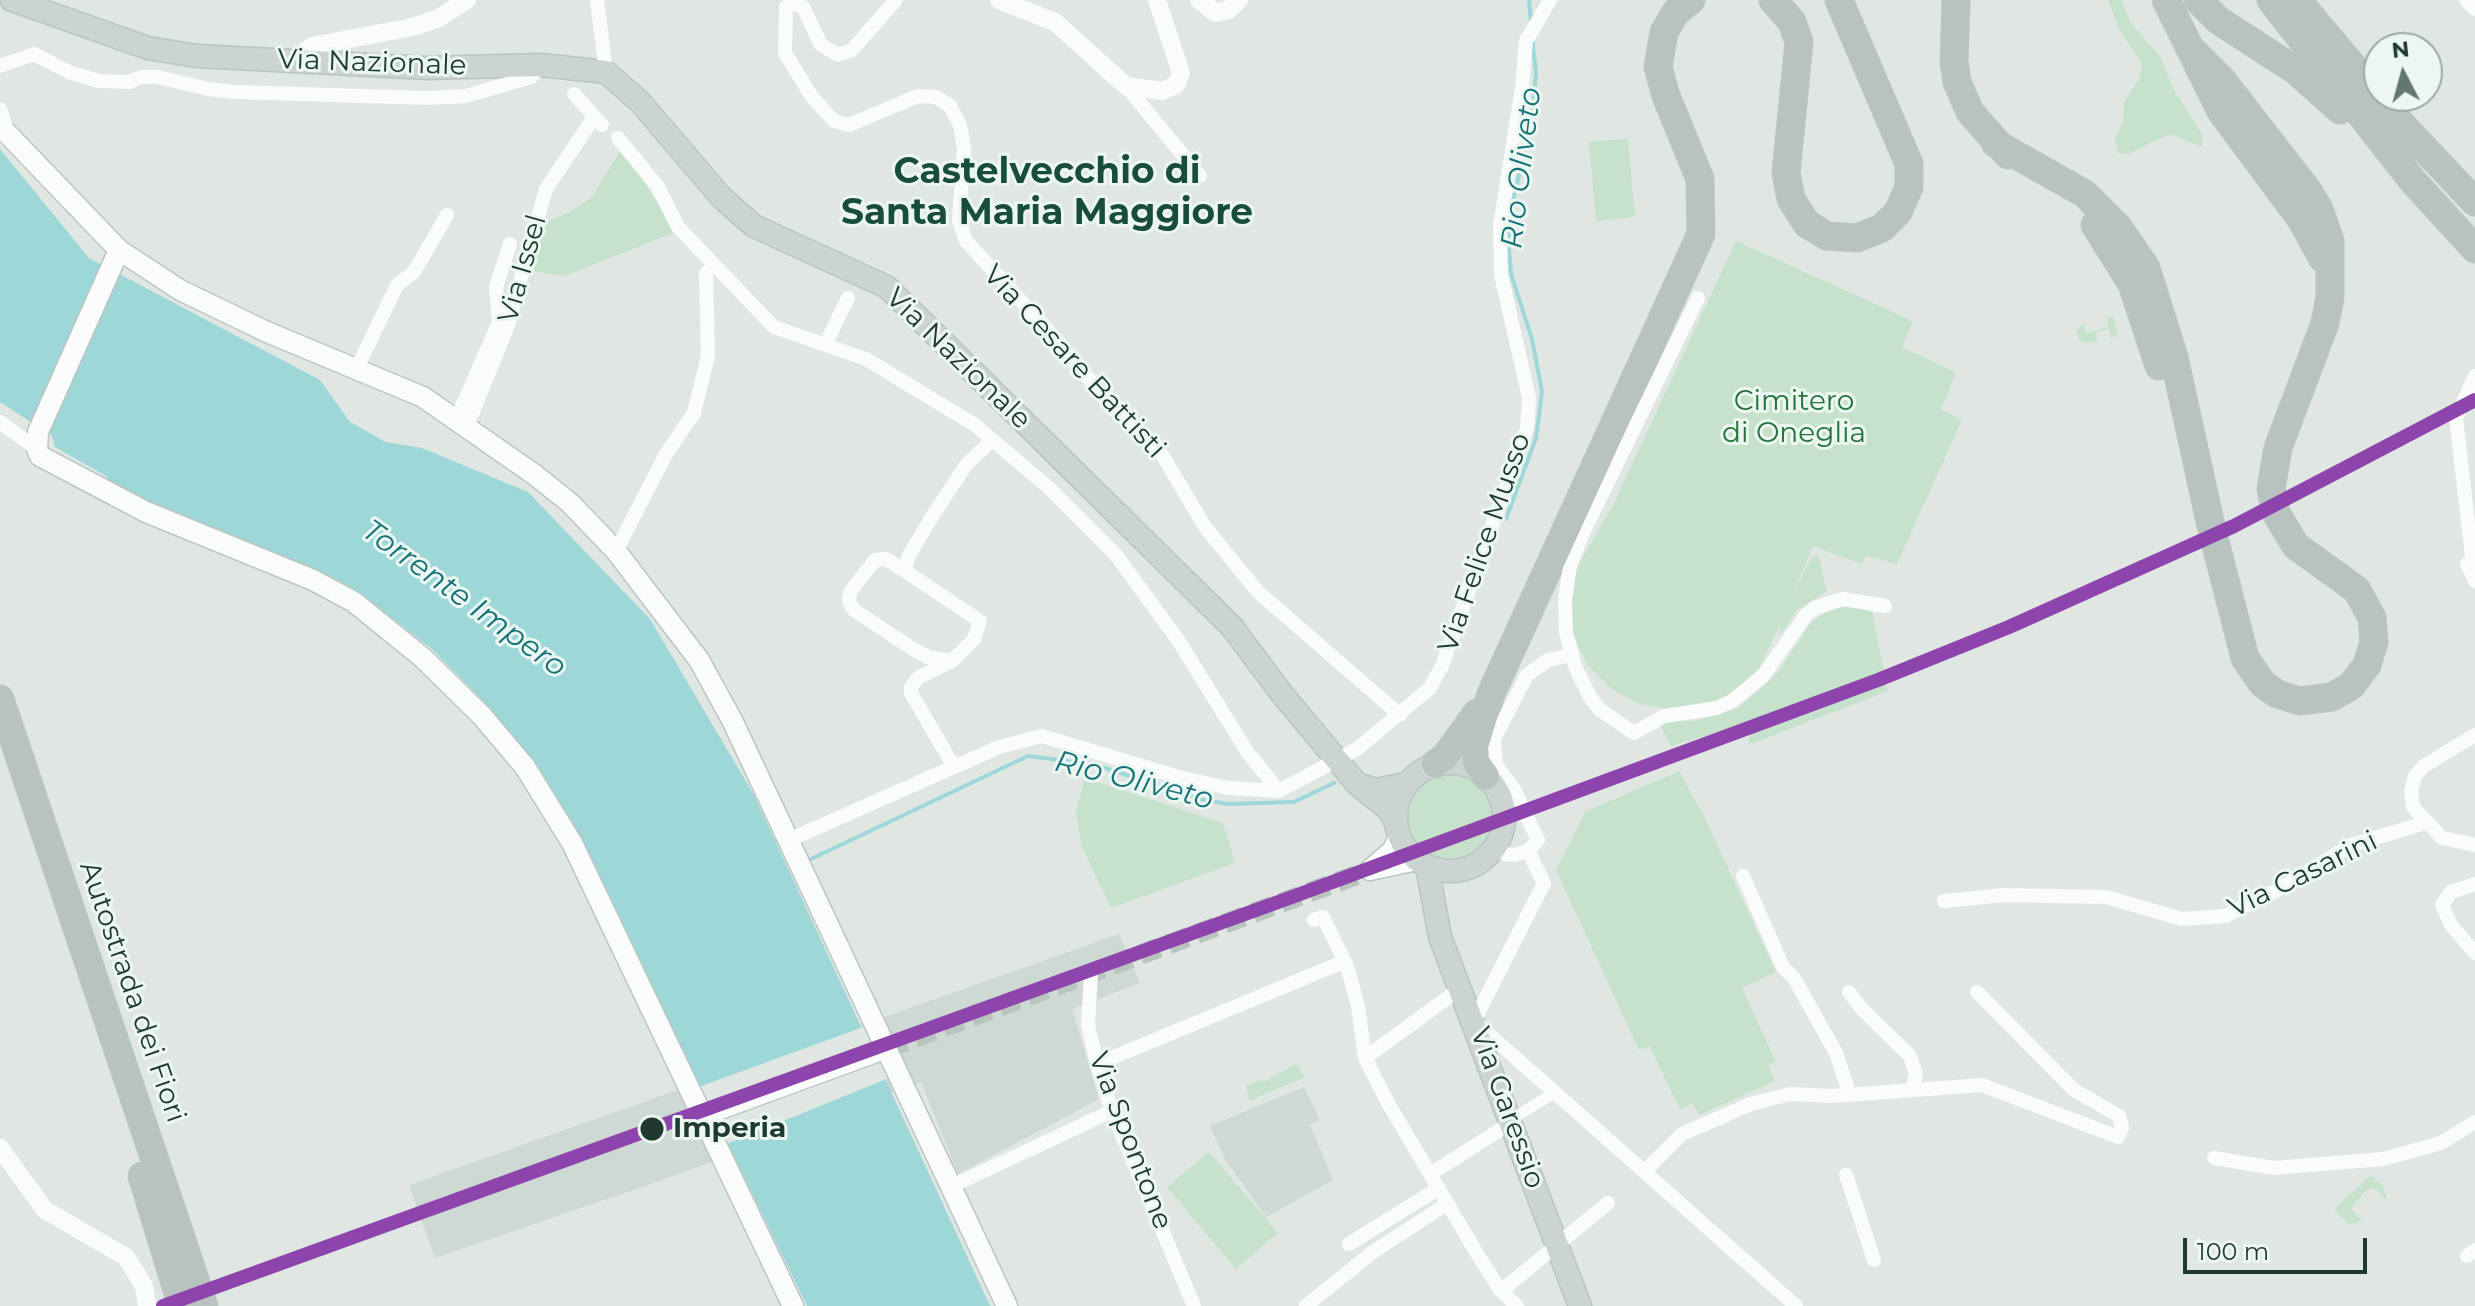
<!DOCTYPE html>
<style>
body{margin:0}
#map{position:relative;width:2475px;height:1306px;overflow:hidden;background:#e0e7e3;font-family:Montserrat,sans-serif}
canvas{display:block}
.north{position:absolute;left:2363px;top:32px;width:80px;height:80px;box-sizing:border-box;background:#edf7f1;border:2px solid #9aaba4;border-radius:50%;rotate:354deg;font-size:22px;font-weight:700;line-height:32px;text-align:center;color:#1e3a30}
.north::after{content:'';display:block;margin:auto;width:28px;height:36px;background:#62776f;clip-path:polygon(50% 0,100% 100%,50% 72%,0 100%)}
.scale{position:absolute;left:2183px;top:1238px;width:184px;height:36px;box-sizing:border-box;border:4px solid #1e3a30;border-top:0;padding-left:10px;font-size:24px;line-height:28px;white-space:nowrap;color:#1e3a30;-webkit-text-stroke:6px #edf7f1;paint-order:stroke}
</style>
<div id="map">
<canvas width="2475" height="1306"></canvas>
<div class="north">N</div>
<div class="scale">100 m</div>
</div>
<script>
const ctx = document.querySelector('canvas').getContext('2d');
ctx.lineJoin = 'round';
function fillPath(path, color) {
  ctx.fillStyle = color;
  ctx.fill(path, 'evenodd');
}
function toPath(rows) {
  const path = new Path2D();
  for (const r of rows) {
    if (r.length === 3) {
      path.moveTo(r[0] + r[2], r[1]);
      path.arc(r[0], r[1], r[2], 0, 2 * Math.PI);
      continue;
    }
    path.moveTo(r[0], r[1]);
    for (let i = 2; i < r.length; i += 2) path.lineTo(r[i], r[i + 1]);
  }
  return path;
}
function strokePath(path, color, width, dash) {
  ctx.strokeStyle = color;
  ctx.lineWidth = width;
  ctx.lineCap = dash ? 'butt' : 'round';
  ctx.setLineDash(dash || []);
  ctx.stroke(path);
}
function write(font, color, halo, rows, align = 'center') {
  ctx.font = font + ' Montserrat,sans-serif';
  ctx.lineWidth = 6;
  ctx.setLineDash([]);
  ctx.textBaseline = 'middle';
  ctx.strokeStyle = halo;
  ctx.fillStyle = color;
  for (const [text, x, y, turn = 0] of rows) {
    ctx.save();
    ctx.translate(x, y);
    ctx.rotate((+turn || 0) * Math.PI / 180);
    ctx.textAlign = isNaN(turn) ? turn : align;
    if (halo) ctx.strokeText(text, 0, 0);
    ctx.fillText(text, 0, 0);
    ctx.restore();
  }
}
const built = toPath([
 [1119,934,1140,983,1072,1009,1099,1099,958,1174,921,1082,668,1178,435,1258,409,1185],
 [1304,1087,1320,1120,1310,1125,1333,1180,1266,1217,1225,1159,1210,1126]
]);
const green = toPath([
 [2108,0,2121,0,2131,23,2161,58,2173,88,2202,134,2202,147,2170,134,2129,154,2119,154,2115,140,2123,122,2124,102,2140,78,2142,63,2119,29],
 [1628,139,1635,217,1596,221,1589,142],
 [622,148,676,232,564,276,526,270,541,224,572,211,592,197],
 [1736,241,1913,321,1902,347,1956,373,1941,409,1962,420,1897,564,1866,556,1861,564,1813,546,1791,599,1811,558,1818,555,1827,591,1797,610,1780,636,1780,625,1759,668,1735,691,1705,706,1672,710,1639,704,1610,688,1587,664,1573,634,1570,601,1577,568,1614,503],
 [2113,316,2118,336,2111,338,2109,329,2096,332,2098,341,2086,343,2079,339,2076,332,2081,325,2083,323,2086,333,2108,327,2107,318],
 [1849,606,1872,611,1888,691,1748,745,1749,735,1736,727,1671,746,1659,723,1699,720,1738,708,1777,674,1810,624,1829,610],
 [1448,818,47],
 [1679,771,1705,818,1776,972,1742,988,1776,1062,1768,1065,1775,1081,1699,1115,1693,1103,1680,1109,1650,1047,1639,1050,1556,870,1586,811],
 [1085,778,1223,823,1235,863,1111,908,1081,845,1076,810],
 [1296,1064,1305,1077,1249,1101,1246,1086,1258,1080,1263,1082],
 [1209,1152,1278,1233,1236,1269,1167,1187],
 [2371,1175,2384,1187,2387,1200,2373,1187,2365,1191,2351,1209,2363,1221,2348,1224,2334,1209]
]);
const water = toPath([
 [0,149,89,258,320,380,350,422,386,442,422,448,528,492,650,619,754,795,990,1306,807,1306,567,813,492,710,432,649,357,591,332,577,113,487,106,476,55,447,52,436,0,402]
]);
const pier = toPath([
 [866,1026,889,1078,724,1145,696,1088]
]);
const stream = toPath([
 [1529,0,1531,22],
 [1506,519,1536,438,1542,392,1532,339,1511,274,1509,249,1510,215,1532,118,1536,73,1532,38],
 [809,860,1028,756,1096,765,1203,800,1228,804,1294,802,1334,783]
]);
const secondaryTunnel = toPath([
 [887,1048,1370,870]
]);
const pedestrian = toPath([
 [1510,1120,1556,1092]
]);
const minor = toPath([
 [597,0,606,72],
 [896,0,852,50,838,55,821,45,803,7,793,3,786,7,785,53,812,97,834,121,849,125,918,96,936,97,950,106,960,125,964,148,959,221,966,241,1057,340,1115,411,1157,446,1205,527,1258,592,1400,715],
 [2466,0,2475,9],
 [0,66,34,54,71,73,99,81,129,82,141,77,158,77,208,89,235,92,428,98,466,96,531,77,541,65],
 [1126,86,1200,176],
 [574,94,602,125],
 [0,109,8,133],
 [618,138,658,187,678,227,774,327,866,359,975,425,1048,487,1116,555,1178,640,1248,753,1279,791],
 [1698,298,1582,535,1570,566,1565,600,1566,633,1576,669,1590,697,1599,709,1634,733,1664,716,1717,708,1732,701,1763,676,1806,615,1815,608,1843,599,1885,606],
 [826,343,848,298],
 [357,368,397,285,414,272,447,215],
 [457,418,499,322,496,287,510,244],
 [0,422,37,449],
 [467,426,507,328,546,189,593,119],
 [616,551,666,454,694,413,708,356,706,273],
 [2472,557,2456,418,2475,376],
 [2475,557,2467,564,2475,581],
 [905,571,886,559,875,560,850,592,849,602,854,610,913,649,928,657,952,661],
 [2475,735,2424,766,2415,776,2411,791,2413,807,2442,838,2475,845],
 [954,767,911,693,911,687,919,677,952,661,974,639,980,621,905,571,908,557,933,515,966,465,992,440],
 [791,839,999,747,1042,736,1182,778,1229,788,1279,791,1357,749,1430,688,1442,666,1527,428,1529,398,1501,275,1500,225,1522,88,1526,41,1550,0],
 [1497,844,1505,854,1514,855,1528,851,1538,840,1515,791,1496,765,1494,739,1527,675,1548,660,1571,655],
 [1528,851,1544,883,1474,1021,1796,1306],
 [1743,876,1783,967,1794,978,1836,1053,1850,1095],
 [2475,884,2451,892,2442,905,2451,925,2475,953],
 [1944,901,2004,895,2106,897,2182,919,2225,916,2283,887,2351,845,2425,823],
 [1314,920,1323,917,1347,966,1358,1006,1365,1058,1388,1103,1476,1252,1501,1291,1517,1306],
 [1091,973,1088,1025,1097,1064,1112,1111,1194,1306],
 [1849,992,1861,1008,1910,1056,1916,1074,1912,1089],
 [1365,1058,1461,988],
 [1097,1064,1343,962],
 [2214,1158,2274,1168,2383,1159,2441,1143,2475,1122],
 [1645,1171,1682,1134,1751,1104,1790,1094,1832,1096,1982,1085,2118,1137,2122,1128,2119,1116,2074,1090,1977,992],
 [1430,1174,1511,1123],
 [1846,1175,1874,1260],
 [952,1186,1112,1111],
 [1349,1244,1439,1188],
 [2467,1256,2475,1250],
 [1501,1291,1608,1203],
 [1306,1306,1373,1252,1448,1203]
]);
const tertiary = toPath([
 [999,0,1055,22,1126,86,1162,91,1176,85,1181,73,1157,0],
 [1199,0,1216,13,1228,10,1239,0],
 [300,63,300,55,312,46,413,27,439,18,467,0],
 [0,1148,45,1210,126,1257,144,1286,147,1306]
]);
const secondary = toPath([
 [0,126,119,250,180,290,267,332,423,397,535,475,570,503,616,551,699,660,732,720,1007,1306],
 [119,250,38,432,37,449,40,456,146,512,313,580,354,602,423,658,482,716,525,767,572,843,793,1306],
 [1371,869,1393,850,1399,836],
 [1370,870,1417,860],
 [701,1116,887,1048]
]);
const primary = toPath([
 [12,0,148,48,197,56,428,68,541,65,606,72,640,102,722,198,754,226,887,287,1232,627,1282,694,1357,784],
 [1450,817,54],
 [1395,821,1388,809,1357,784,1376,790,1406,784],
 [1427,866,1440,937,1580,1306]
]);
const motorway = toPath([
 [1773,0,1792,22,1799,42,1786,173,1791,199,1807,224,1827,236,1857,238,1882,228,1898,212,1909,187,1909,164,1839,0],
 [1956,0,1954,61,1957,82,1970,112,2008,155],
 [2166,0,2221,111,2301,219,2323,259],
 [2198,0,2218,20,2295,70,2340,110],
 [2271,0,2412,180,2475,249],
 [2297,0,2405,128,2475,202],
 [1995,143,2085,194,2118,227,2146,268,2174,357,2211,526,2245,658,2262,683,2277,694,2300,701,2332,697,2351,686,2367,665,2374,642,2372,618,2357,590,2296,546,2276,513,2271,489,2278,448,2325,323,2330,297,2330,241,2319,209,2308,191,2222,80,2192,50],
 [2095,225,2132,284,2159,366],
 [0,699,204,1306],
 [1435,764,1445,757,1477,713],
 [1486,776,1476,762,1475,746,1491,694,1701,234,1700,179,1666,96,1658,67,1664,32,1676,12,1691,0],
 [142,1176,182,1306]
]);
const rail1 = toPath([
 [163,1306,1292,897,1878,680,2009,627,2234,526,2475,400]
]);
const markers = [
 [652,1129,13,"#1e3a30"]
];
const streetNames = [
 ["Via Nazionale",372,63,2],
 ["Via Issel",523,269,-74],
 ["Via Nazionale",958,359,44],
 ["Via Cesare Battisti",1074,362,47],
 ["Via Felice Musso",1485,543,-71],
 ["Via Casarini",2303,875,-26],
 ["Autostrada dei Fiori",132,992,71],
 ["Via Garessio",1507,1108,70],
 ["Via Spontone",1130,1141,69]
];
const parkNames = [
 ["Cimitero",1794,402],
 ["di Oneglia",1794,434]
];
const stopNames = [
 ["Imperia",673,1129]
];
const waterNames = [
 ["Rio Oliveto",1522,168,-83],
 ["Torrente Impero",464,599,36],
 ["Rio Oliveto",1134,781,14]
];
const districtNames = [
 ["Castelvecchio di",1047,172],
 ["Santa Maria Maggiore",1047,213]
];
fillPath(built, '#cdd9d2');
fillPath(green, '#c7e2cc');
fillPath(water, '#9dd7d8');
fillPath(pier, '#e0e7e3');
strokePath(stream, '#9dd7d8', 4);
strokePath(secondaryTunnel, '#b9c4bf', 20, [20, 10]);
strokePath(secondary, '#bcc6c1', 23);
strokePath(primary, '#bac4c0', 25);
strokePath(motorway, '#bac4c0', 29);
strokePath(pedestrian, '#fafbfb', 11);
strokePath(minor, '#fafbfb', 14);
strokePath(tertiary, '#fafbfb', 18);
strokePath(secondary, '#fafbfb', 20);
strokePath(primary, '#ccd4d1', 22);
strokePath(motorway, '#b8c2be', 26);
strokePath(rail1, '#8e44ad', 14);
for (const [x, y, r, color] of markers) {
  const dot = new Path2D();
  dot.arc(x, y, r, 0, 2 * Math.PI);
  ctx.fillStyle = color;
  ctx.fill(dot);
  strokePath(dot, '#edf7f1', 3);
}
write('28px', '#1e3a30', '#edf7f1', streetNames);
write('28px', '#25733c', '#edf7f1', parkNames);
write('bold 28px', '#1e3a30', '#edf7f1', stopNames, 'left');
write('italic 30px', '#157279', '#edf7f1', waterNames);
write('bold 36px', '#194d3b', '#edf7f1', districtNames);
</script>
